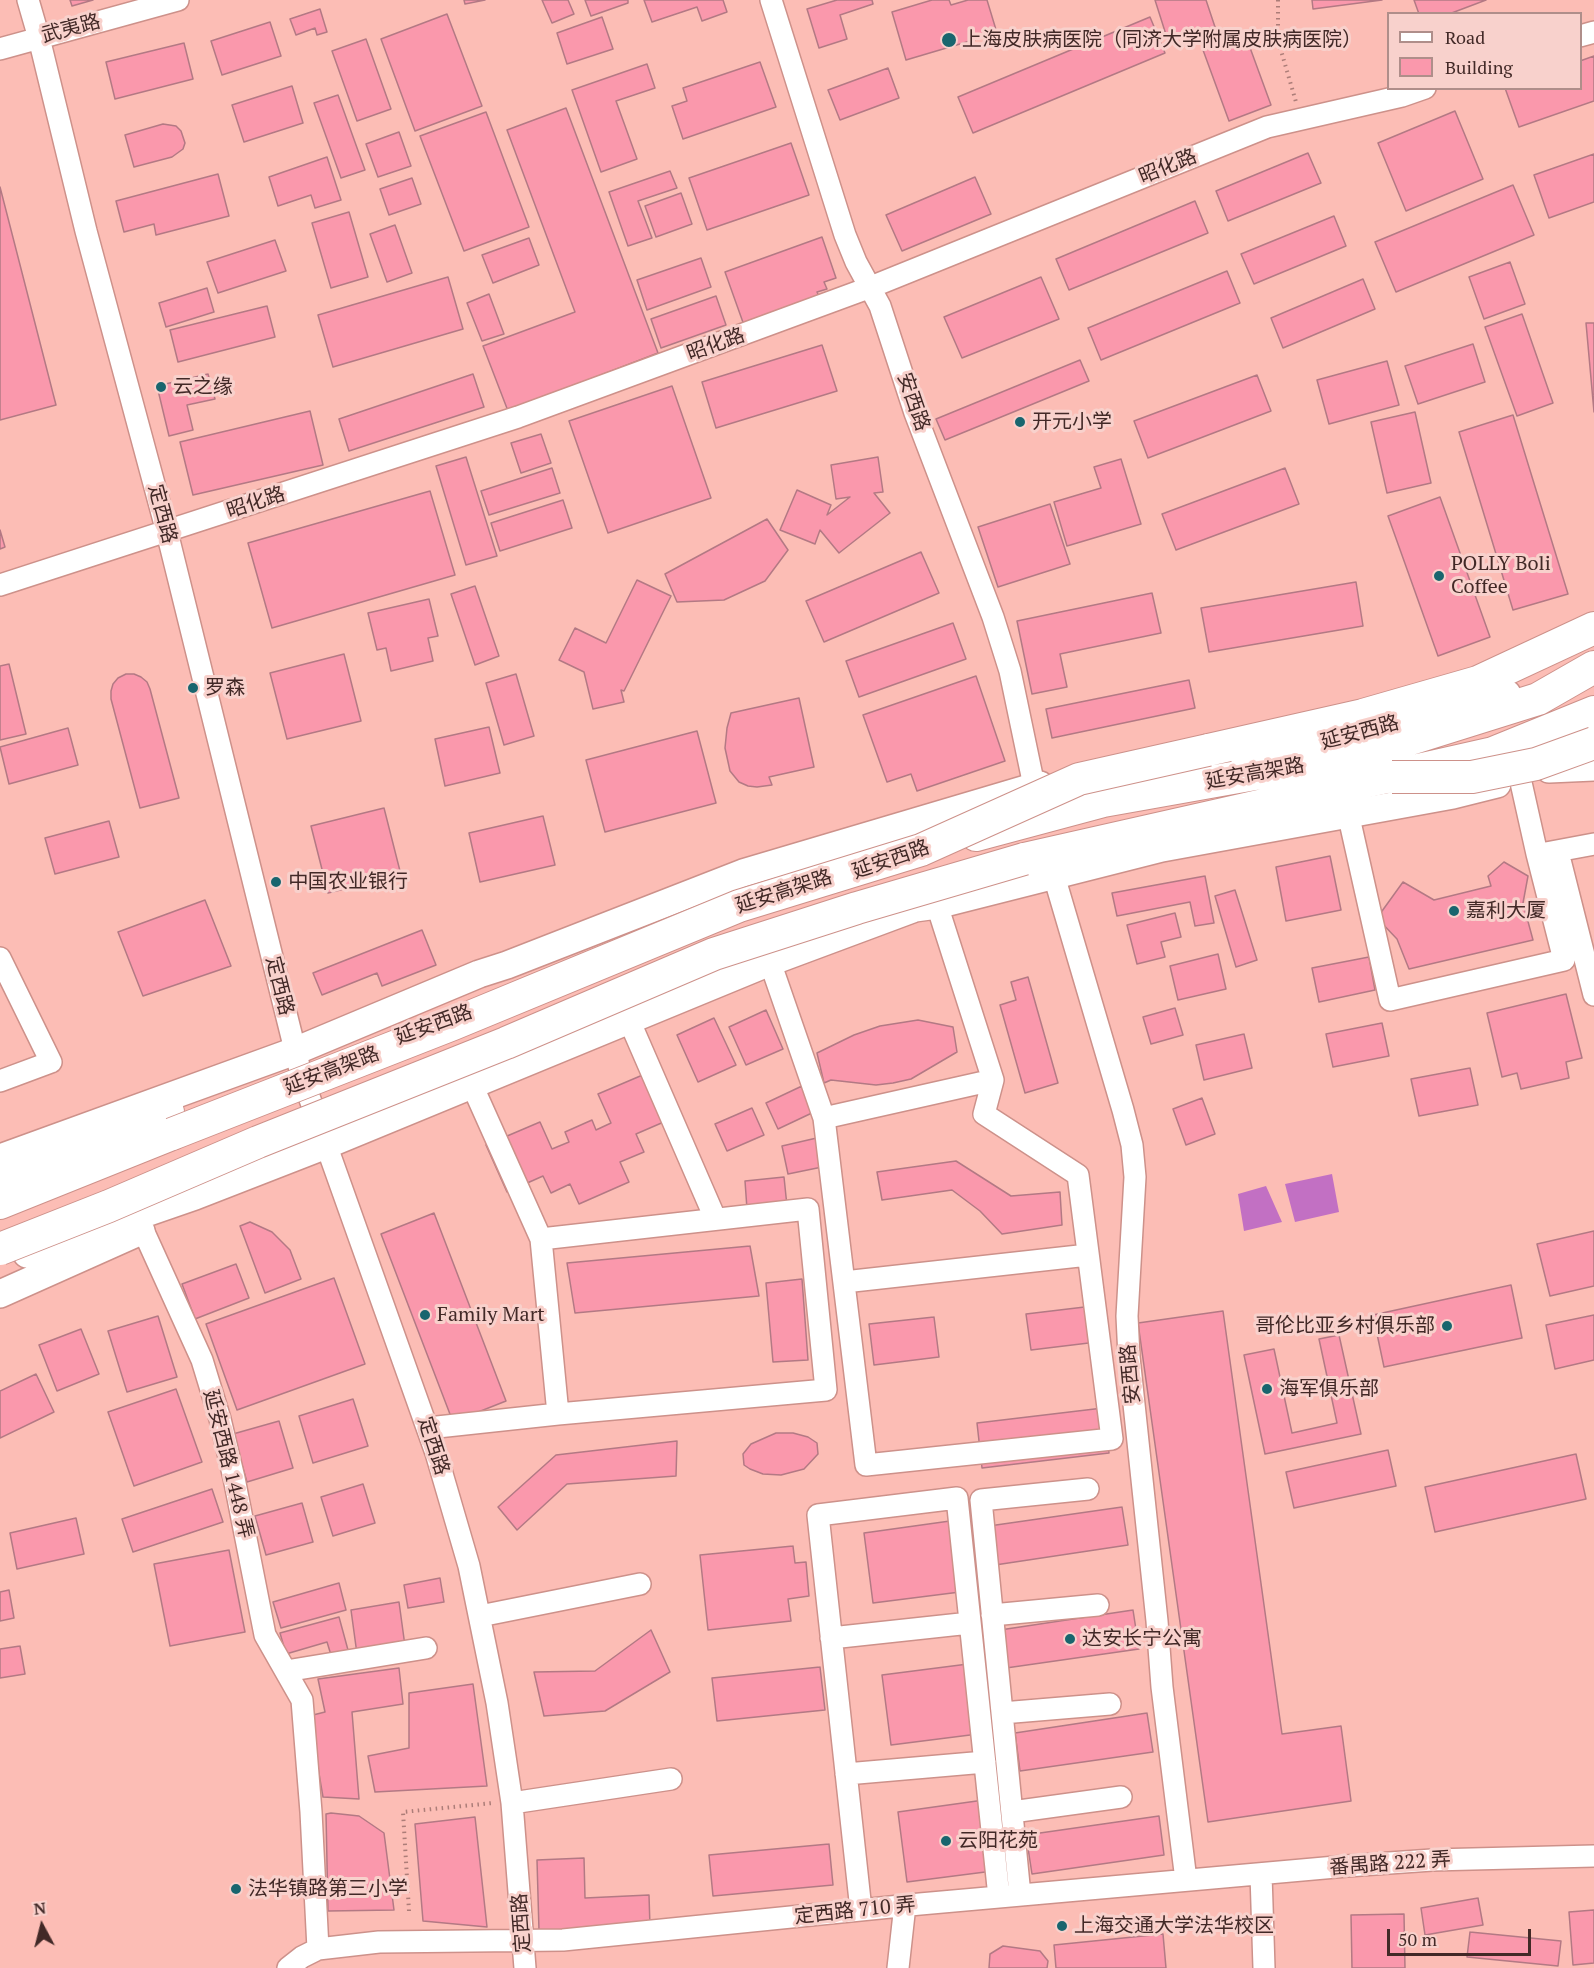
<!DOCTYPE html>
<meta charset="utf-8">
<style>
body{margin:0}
#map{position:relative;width:1594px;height:1968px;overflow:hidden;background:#fcbdb5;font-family:"PT Serif",serif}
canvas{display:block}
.legend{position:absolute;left:1387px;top:12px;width:195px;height:78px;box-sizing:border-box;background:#f8d1cc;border:2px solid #af8e8a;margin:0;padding:8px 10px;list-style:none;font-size:18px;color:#422927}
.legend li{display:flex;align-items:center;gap:12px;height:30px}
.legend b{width:30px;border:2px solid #af8e8a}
.north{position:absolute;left:12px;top:1896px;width:60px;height:60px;-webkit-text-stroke:4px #f8d1cc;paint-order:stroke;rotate:353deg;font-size:16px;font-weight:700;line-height:24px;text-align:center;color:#422927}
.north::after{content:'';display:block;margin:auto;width:21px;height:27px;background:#422927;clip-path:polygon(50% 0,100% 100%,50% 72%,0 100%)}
.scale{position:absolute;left:1387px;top:1929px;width:144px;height:27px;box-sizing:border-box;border:3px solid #422927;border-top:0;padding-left:8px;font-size:18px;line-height:21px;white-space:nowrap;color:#422927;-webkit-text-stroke:4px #f8d1cc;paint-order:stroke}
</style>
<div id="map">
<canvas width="1594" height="1968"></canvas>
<ul class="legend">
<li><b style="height:8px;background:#fff"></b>Road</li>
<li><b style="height:16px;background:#fa98ac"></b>Building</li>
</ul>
<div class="north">N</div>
<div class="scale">50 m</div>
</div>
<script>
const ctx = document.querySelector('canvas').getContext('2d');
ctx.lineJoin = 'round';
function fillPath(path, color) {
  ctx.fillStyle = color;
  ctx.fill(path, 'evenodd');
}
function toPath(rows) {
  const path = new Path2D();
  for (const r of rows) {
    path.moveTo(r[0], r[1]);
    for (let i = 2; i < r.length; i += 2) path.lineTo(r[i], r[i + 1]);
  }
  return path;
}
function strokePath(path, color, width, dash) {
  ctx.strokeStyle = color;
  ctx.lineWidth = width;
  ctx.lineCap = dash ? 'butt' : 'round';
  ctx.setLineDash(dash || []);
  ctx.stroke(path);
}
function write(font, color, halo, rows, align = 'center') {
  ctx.font = font + ' "PT Serif","Noto Sans SC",serif';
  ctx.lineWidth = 6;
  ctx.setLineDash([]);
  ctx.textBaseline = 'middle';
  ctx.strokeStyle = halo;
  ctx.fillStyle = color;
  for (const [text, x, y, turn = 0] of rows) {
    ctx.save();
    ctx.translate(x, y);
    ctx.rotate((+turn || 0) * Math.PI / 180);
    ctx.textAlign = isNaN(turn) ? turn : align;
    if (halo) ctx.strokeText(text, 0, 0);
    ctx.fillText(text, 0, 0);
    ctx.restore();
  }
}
const water = toPath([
 [1332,1174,1339,1212,1295,1222,1285,1184],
 [1266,1186,1282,1222,1244,1231,1238,1194]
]);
const building = toPath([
 [70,0,93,0,72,6,70,0],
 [464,0,485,0,465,4,464,0],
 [542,0,568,0,574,14,552,23,542,0],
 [585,0,628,0,628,3,591,16,585,0],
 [644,0,723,0,727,12,702,21,697,7,652,22,644,0],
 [837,0,872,0,873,4,840,15,847,39,819,48,807,9,837,0],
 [932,0,949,0,951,5,968,0,987,0,997,33,906,60,892,12,932,0],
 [1155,0,1206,0,1215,27,1168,41,1155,0],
 [1312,0,1382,0,1313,9,1312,0],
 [1414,0,1486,0,1449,14,1419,14,1414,0],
 [320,9,327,32,317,35,315,28,296,35,290,19,320,9],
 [447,14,482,106,415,131,381,39,447,14],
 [602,17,613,49,567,64,557,33,602,17],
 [1150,17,1165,53,973,133,958,97,1150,17],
 [270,22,281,56,222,75,211,41,270,22],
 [1245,34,1271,105,1229,121,1203,50,1245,34],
 [366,39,391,109,357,121,332,51,366,39],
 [184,43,193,79,115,99,106,62,184,43],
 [1594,56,1594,101,1519,127,1505,88,1580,88,1580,61,1594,56],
 [760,62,776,107,683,139,672,106,687,101,683,88,760,62],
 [647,64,655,88,616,101,637,159,601,172,572,90,647,64],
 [888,68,899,98,840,120,828,90,888,68],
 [292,86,303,123,244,142,232,105,292,86],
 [338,95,365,170,341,178,314,103,338,95],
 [566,108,658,353,508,411,483,346,575,312,507,130,566,108],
 [1455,111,1483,179,1406,211,1378,143,1455,111],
 [486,112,529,227,464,251,420,136,486,112],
 [163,124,176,126,181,131,185,143,183,149,172,157,134,167,125,135,163,124],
 [399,132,411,166,378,177,366,144,399,132],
 [791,143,809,195,707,230,689,178,791,143],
 [1308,153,1321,183,1228,221,1216,191,1308,153],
 [1594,154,1594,202,1549,218,1534,175,1594,154],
 [327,157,341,200,315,208,311,195,278,206,269,177,327,157],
 [670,171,677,188,638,201,652,238,628,246,609,192,670,171],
 [218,174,229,216,156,235,154,224,124,232,116,201,218,174],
 [975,177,991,214,902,251,886,215,975,177],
 [412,178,421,204,389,215,380,189,412,178],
 [1513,185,1534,235,1396,292,1375,242,1513,185],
 [0,187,56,405,0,420,0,187],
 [681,193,692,224,656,237,645,206,681,193],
 [1195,201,1208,233,1069,290,1056,259,1195,201],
 [349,212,368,277,331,288,312,223,349,212],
 [1334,216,1346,246,1254,284,1241,254,1334,216],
 [395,225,412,273,387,282,370,234,395,225],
 [822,237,836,278,824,282,827,289,817,292,821,301,745,328,725,272,822,237],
 [529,238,539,265,493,283,482,255,529,238],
 [275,240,286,271,218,293,207,262,275,240],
 [701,258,711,287,647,310,637,280,701,258],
 [1510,262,1525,304,1484,319,1469,277,1510,262],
 [1227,271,1240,303,1101,360,1088,328,1227,271],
 [448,277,463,329,333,367,318,315,448,277],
 [1041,277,1059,319,962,358,944,317,1041,277],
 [1363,279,1375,309,1283,348,1271,318,1363,279],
 [207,288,214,312,166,327,159,303,207,288],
 [489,294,504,334,482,341,467,303,489,294],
 [716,296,726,325,661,348,651,319,716,296],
 [267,306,275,337,178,362,170,330,267,306],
 [1522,314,1553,403,1517,416,1485,327,1522,314],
 [1586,323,1594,323,1594,412,1586,323],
 [1473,344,1485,382,1418,404,1405,366,1473,344],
 [822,345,837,391,716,428,702,382,822,345],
 [1080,360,1089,381,945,440,936,419,1080,360],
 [1387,361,1399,405,1329,424,1317,380,1387,361],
 [208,374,215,399,187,405,193,430,169,436,157,386,208,374],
 [473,374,484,407,349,451,339,419,473,374],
 [1257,375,1271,411,1148,458,1134,421,1257,375],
 [672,386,711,498,608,533,569,421,672,386],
 [310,411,323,465,193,495,180,442,310,411],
 [1415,412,1431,483,1387,493,1371,422,1415,412],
 [1513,415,1568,594,1513,610,1459,432,1513,415],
 [541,434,551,463,521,473,511,443,541,434],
 [466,457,497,556,466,565,436,466,466,457],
 [878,457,883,492,874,493,890,513,839,553,820,530,815,544,780,530,797,490,831,505,827,515,850,497,836,499,831,465,878,457],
 [1121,459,1141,524,1067,546,1054,502,1101,488,1094,467,1121,459],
 [552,468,560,493,489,515,481,491,552,468],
 [1285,468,1299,504,1176,550,1162,514,1285,468],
 [430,491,455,575,272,628,248,543,430,491],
 [1440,497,1490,637,1438,656,1388,516,1440,497],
 [563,500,572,528,500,551,491,523,563,500],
 [1050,504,1070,564,998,587,978,527,1050,504],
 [767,519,788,550,765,581,724,600,677,602,665,574,767,519],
 [0,530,5,547,0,549,0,530],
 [921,552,939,593,824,642,806,601,921,552],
 [637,580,671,596,624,691,621,690,624,702,593,709,584,672,559,660,575,628,606,643,637,580],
 [1356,582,1363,626,1209,652,1201,608,1356,582],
 [475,586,499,656,475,665,451,594,475,586],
 [1152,593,1161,633,1060,654,1067,687,1032,694,1017,621,1152,593],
 [429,599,438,636,428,638,433,661,391,671,386,648,377,650,368,613,429,599],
 [953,623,966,659,859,697,846,661,953,623],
 [344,654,361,721,287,739,270,673,344,654],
 [9,664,26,734,0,740,0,666,9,664],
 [126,674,134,674,141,677,147,682,150,689,179,798,140,808,111,699,111,691,113,684,118,678,126,674],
 [516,674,534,736,504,745,486,683,516,674],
 [976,676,1005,761,917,791,911,774,887,782,863,715,976,676],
 [1189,680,1195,708,1052,738,1046,709,1189,680],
 [799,698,814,767,769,777,772,785,757,787,748,786,739,782,730,771,725,748,727,728,731,713,799,698],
 [489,727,500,773,445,786,435,739,489,727],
 [68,728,78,765,9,784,0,747,68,728],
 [697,731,716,803,605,832,586,760,697,731],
 [384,808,401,875,328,893,311,826,384,808],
 [543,816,555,865,480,882,469,833,543,816],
 [109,821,119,857,55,874,45,838,109,821],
 [1330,856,1341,910,1286,921,1276,867,1330,856],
 [1504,862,1528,876,1523,903,1533,940,1409,969,1397,939,1377,918,1403,882,1434,900,1491,886,1488,876,1504,862],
 [1205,876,1214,923,1195,926,1190,902,1117,916,1112,893,1205,876],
 [1235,890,1257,960,1236,967,1215,896,1235,890],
 [205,900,231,966,143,996,118,932,205,900],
 [1175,913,1181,937,1161,942,1165,957,1137,964,1127,925,1175,913],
 [422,930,436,965,382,986,377,973,322,995,313,973,422,930],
 [1218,954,1226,989,1178,1000,1170,966,1218,954],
 [1369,957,1375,990,1319,1002,1312,968,1369,957],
 [1028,977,1058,1083,1025,1093,1000,1005,1016,1000,1011,982,1028,977],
 [1566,994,1582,1058,1566,1062,1569,1078,1521,1089,1517,1073,1502,1077,1487,1013,1566,994],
 [1175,1008,1183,1035,1151,1044,1143,1017,1175,1008],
 [766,1010,783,1049,746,1065,729,1027,766,1010],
 [714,1018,736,1065,698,1082,677,1035,714,1018],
 [918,1020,953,1027,957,1052,911,1079,893,1083,876,1085,831,1080,824,1083,817,1053,854,1035,880,1026,918,1020],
 [1382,1023,1389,1056,1333,1067,1326,1034,1382,1023],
 [1244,1034,1252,1068,1204,1080,1196,1045,1244,1034],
 [1470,1068,1478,1105,1419,1116,1411,1079,1470,1068],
 [652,1071,673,1118,636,1134,644,1152,620,1162,629,1182,579,1204,570,1184,551,1193,543,1176,507,1192,486,1145,540,1122,552,1149,569,1142,565,1132,592,1120,596,1130,611,1123,598,1094,652,1071],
 [802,1086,814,1112,778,1129,766,1103,802,1086],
 [1202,1098,1215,1134,1186,1145,1173,1109,1202,1098],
 [752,1108,764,1135,727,1151,715,1124,752,1108],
 [821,1137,827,1166,788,1174,782,1146,821,1137],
 [956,1161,1011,1196,1060,1192,1062,1225,1002,1234,980,1211,952,1190,882,1200,877,1172,956,1161],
 [784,1177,787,1206,747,1209,745,1181,784,1177],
 [434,1213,506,1401,453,1422,381,1234,434,1213],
 [250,1222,272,1232,290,1250,301,1279,265,1293,240,1226,250,1222],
 [1594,1231,1594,1286,1550,1296,1537,1244,1594,1231],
 [750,1246,759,1296,575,1313,567,1263,750,1246],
 [236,1264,249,1298,195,1319,182,1284,236,1264],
 [334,1278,365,1364,237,1410,206,1324,334,1278],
 [802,1279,808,1360,773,1362,766,1283,802,1279],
 [1511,1285,1522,1338,1384,1367,1373,1315,1511,1285],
 [1093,1306,1097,1342,1031,1350,1026,1314,1093,1306],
 [1223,1311,1282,1734,1341,1726,1351,1801,1208,1822,1138,1323,1223,1311],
 [1594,1315,1594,1360,1555,1369,1546,1325,1594,1315],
 [158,1316,177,1377,127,1392,108,1331,158,1316],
 [934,1317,939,1357,874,1365,869,1324,934,1317],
 [81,1329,99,1374,57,1391,39,1345,81,1329],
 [1339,1335,1361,1434,1265,1454,1244,1355,1274,1349,1292,1433,1337,1423,1319,1339,1339,1335],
 [36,1374,54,1412,0,1438,0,1391,36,1374],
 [176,1389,202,1462,134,1486,108,1412,176,1389],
 [353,1399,368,1446,313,1463,299,1416,353,1399],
 [1103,1408,1109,1453,982,1468,977,1423,1103,1408],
 [279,1421,293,1468,247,1482,233,1434,279,1421],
 [776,1433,793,1433,808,1437,817,1443,818,1454,804,1469,781,1475,763,1474,750,1469,744,1465,743,1454,751,1444,776,1433],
 [677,1441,676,1476,567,1484,517,1530,498,1507,556,1455,677,1441],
 [1388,1450,1396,1486,1294,1508,1286,1472,1388,1450],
 [1576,1454,1586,1499,1435,1532,1425,1487,1576,1454],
 [363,1484,375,1523,333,1536,321,1497,363,1484],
 [212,1489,223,1522,133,1552,122,1519,212,1489],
 [302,1503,313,1542,266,1555,255,1516,302,1503],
 [1122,1507,1128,1545,995,1565,989,1526,1122,1507],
 [76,1518,84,1554,17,1569,10,1533,76,1518],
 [950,1521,960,1592,873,1603,864,1533,950,1521],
 [793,1546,795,1563,806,1562,809,1596,788,1599,791,1621,708,1630,700,1555,793,1546],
 [229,1550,245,1632,170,1646,154,1564,229,1550],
 [440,1578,444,1602,408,1608,404,1585,440,1578],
 [339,1583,346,1610,281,1628,273,1602,339,1583],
 [9,1590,14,1618,0,1621,0,1592,9,1590],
 [399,1602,405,1646,357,1654,351,1610,399,1602],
 [1133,1610,1139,1649,1006,1668,1000,1630,1133,1610],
 [339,1617,348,1650,331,1655,327,1642,286,1654,280,1633,339,1617],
 [651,1630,670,1672,605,1711,544,1716,534,1672,595,1671,651,1630],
 [20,1646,25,1674,0,1678,0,1649,20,1646],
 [968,1664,978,1734,891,1745,882,1675,968,1664],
 [820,1667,825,1710,717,1721,712,1678,820,1667],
 [399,1668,403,1704,352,1712,359,1799,323,1797,309,1716,325,1712,318,1679,399,1668],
 [473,1684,487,1786,375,1792,368,1756,409,1748,409,1693,473,1684],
 [1147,1713,1153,1752,1020,1771,1015,1733,1147,1713],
 [984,1800,993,1871,907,1882,898,1812,984,1800],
 [331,1813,359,1816,384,1833,394,1910,328,1911,326,1814,331,1813],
 [1159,1816,1164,1855,1032,1874,1026,1835,1159,1816],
 [475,1817,487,1927,423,1921,415,1824,475,1817],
 [829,1844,833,1885,713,1896,709,1855,829,1844],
 [584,1858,585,1898,649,1895,650,1927,539,1931,537,1860,584,1858],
 [1478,1898,1483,1925,1425,1935,1421,1908,1478,1898],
 [1594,1910,1594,1963,1573,1965,1569,1912,1594,1910],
 [1404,1914,1405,1968,1352,1968,1351,1915,1404,1914],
 [1470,1932,1561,1941,1558,1966,1467,1957,1470,1932],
 [1163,1934,1166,1968,1056,1968,1054,1945,1163,1934],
 [1003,1946,1040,1951,1048,1961,1047,1968,989,1968,990,1954,1003,1946]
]);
const path = toPath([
 [1278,0,1278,40,1296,102],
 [409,1911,403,1812,493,1803]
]);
const minor = toPath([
 [28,0,39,38,86,231,167,532,301,1074,436,1453,469,1566,497,1703,512,1803,525,1968],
 [771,0,845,235,856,262,880,306,915,413,993,617,1010,671,1037,800],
 [1580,36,1594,32],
 [0,49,178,0],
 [0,585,518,417,871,287,1267,127,1402,96,1425,88],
 [1348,813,1390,1000,1564,960,1537,854,1520,778],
 [1558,852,1594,995],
 [1546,853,1594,844],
 [1054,876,1123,1110,1132,1145,1135,1177,1127,1316,1129,1357,1157,1621,1162,1687,1186,1880],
 [0,958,51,1062,0,1081],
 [770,962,824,1118,866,1465,1112,1439,1078,1175,984,1114,993,1080,937,905],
 [629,1020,715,1218],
 [472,1085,541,1239],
 [824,1118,993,1080],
 [808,1209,826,1390,558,1414,541,1239,808,1209],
 [143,1230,202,1360,220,1419,234,1478,265,1635,302,1700,311,1812,318,1949],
 [844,1282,1088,1255],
 [428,1428,558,1414],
 [992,1615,1098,1605],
 [480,1616,640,1584],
 [831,1638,970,1623],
 [286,1671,426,1648],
 [1002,1713,1110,1704],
 [846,1774,985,1762],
 [512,1803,671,1779],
 [1012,1812,1121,1797],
 [1261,1874,1264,1968],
 [1020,1895,981,1500,1088,1489],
 [861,1910,818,1515,957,1498,999,1897],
 [288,1968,302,1957,318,1949,379,1942,563,1940,920,1904,1347,1866,1432,1860,1594,1856],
 [898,1968,905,1905]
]);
const major = toPath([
 [1245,762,1328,742,1507,694],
 [1549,769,1594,767],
 [0,1158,295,1051,479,974,507,965,743,873,1040,785],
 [27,1254,195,1196,326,1145,770,962,915,908,937,905,1162,848,1453,795,1497,784],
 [0,1294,141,1231]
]);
const highway = toPath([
 [1208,750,1363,715,1478,682,1594,628],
 [976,835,1103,801,1356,756,1538,699,1594,667],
 [1024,859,1493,753,1594,712],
 [0,1176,168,1112],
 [0,1203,172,1134]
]);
const highwayBridge = toPath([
 [1392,777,1472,777,1536,764,1594,743],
 [172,1134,453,1024,739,906,921,850,1079,779,1208,750],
 [0,1249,109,1206,258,1142,506,1043,714,954,857,908,1024,859]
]);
const markers = [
 [949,40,8,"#19656e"],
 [161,387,6,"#19656e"],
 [1020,422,6,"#19656e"],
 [1439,576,6,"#19656e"],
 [193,688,6,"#19656e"],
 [276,882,6,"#19656e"],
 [1454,911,6,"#19656e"],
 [425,1315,6,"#19656e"],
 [1447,1326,6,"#19656e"],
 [1267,1389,6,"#19656e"],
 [1070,1639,6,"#19656e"],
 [946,1841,6,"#19656e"],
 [236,1889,6,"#19656e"],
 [1062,1926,6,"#19656e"]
];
const streetNames = [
 ["武夷路",71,29,-15],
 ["昭化路",1168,167,-22],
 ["昭化路",716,345,-20],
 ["安西路",913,402,71],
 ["昭化路",256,503,-18],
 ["定西路",162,514,75],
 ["延安西路",1360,733,-15],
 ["延安高架路",1255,774,-10],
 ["延安西路",891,860,-19],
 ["延安高架路",784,892,-18],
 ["定西路",279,986,76],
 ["延安西路",434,1025,-20],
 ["延安高架路",332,1071,-21],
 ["安西路",1131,1374,-95],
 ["定西路",433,1446,72],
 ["延安西路 1448 弄",228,1464,76],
 ["番禺路 222 弄",1390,1864,-4],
 ["定西路 710 弄",855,1911,-6],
 ["定西路",522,1923,-94]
];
const poiNames = [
 ["上海皮肤病医院（同济大学附属皮肤病医院）",962,40],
 ["云之缘",173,387],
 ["开元小学",1032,422],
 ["POLLY Boli",1451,564],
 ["Coffee",1451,587],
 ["罗森",205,688],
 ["中国农业银行",288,882],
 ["嘉利大厦",1466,911],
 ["Family Mart",437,1315],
 ["哥伦比亚乡村俱乐部",1435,1326,"right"],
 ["海军俱乐部",1279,1389],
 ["达安长宁公寓",1082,1639],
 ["云阳花苑",958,1841],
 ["法华镇路第三小学",248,1889],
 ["上海交通大学法华校区",1074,1926]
];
fillPath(water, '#c270c3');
fillPath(building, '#fa98ac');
strokePath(building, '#b37984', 1.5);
strokePath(minor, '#cd918a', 24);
strokePath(major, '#cd918a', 30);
strokePath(highway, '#cd918a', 34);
strokePath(path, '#ac7d78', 4, [1.5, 4.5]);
strokePath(minor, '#fff', 21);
strokePath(major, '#fff', 27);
strokePath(highway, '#fff', 32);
strokePath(highwayBridge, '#cd918a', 34, []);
strokePath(highwayBridge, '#fff', 32);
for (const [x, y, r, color] of markers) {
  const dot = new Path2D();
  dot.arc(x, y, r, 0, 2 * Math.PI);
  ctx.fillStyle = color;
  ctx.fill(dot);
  strokePath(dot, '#f8d1cc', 2);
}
write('20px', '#422927', '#f8d1cc', streetNames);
write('20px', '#422927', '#f8d1cc', poiNames, 'left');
</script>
